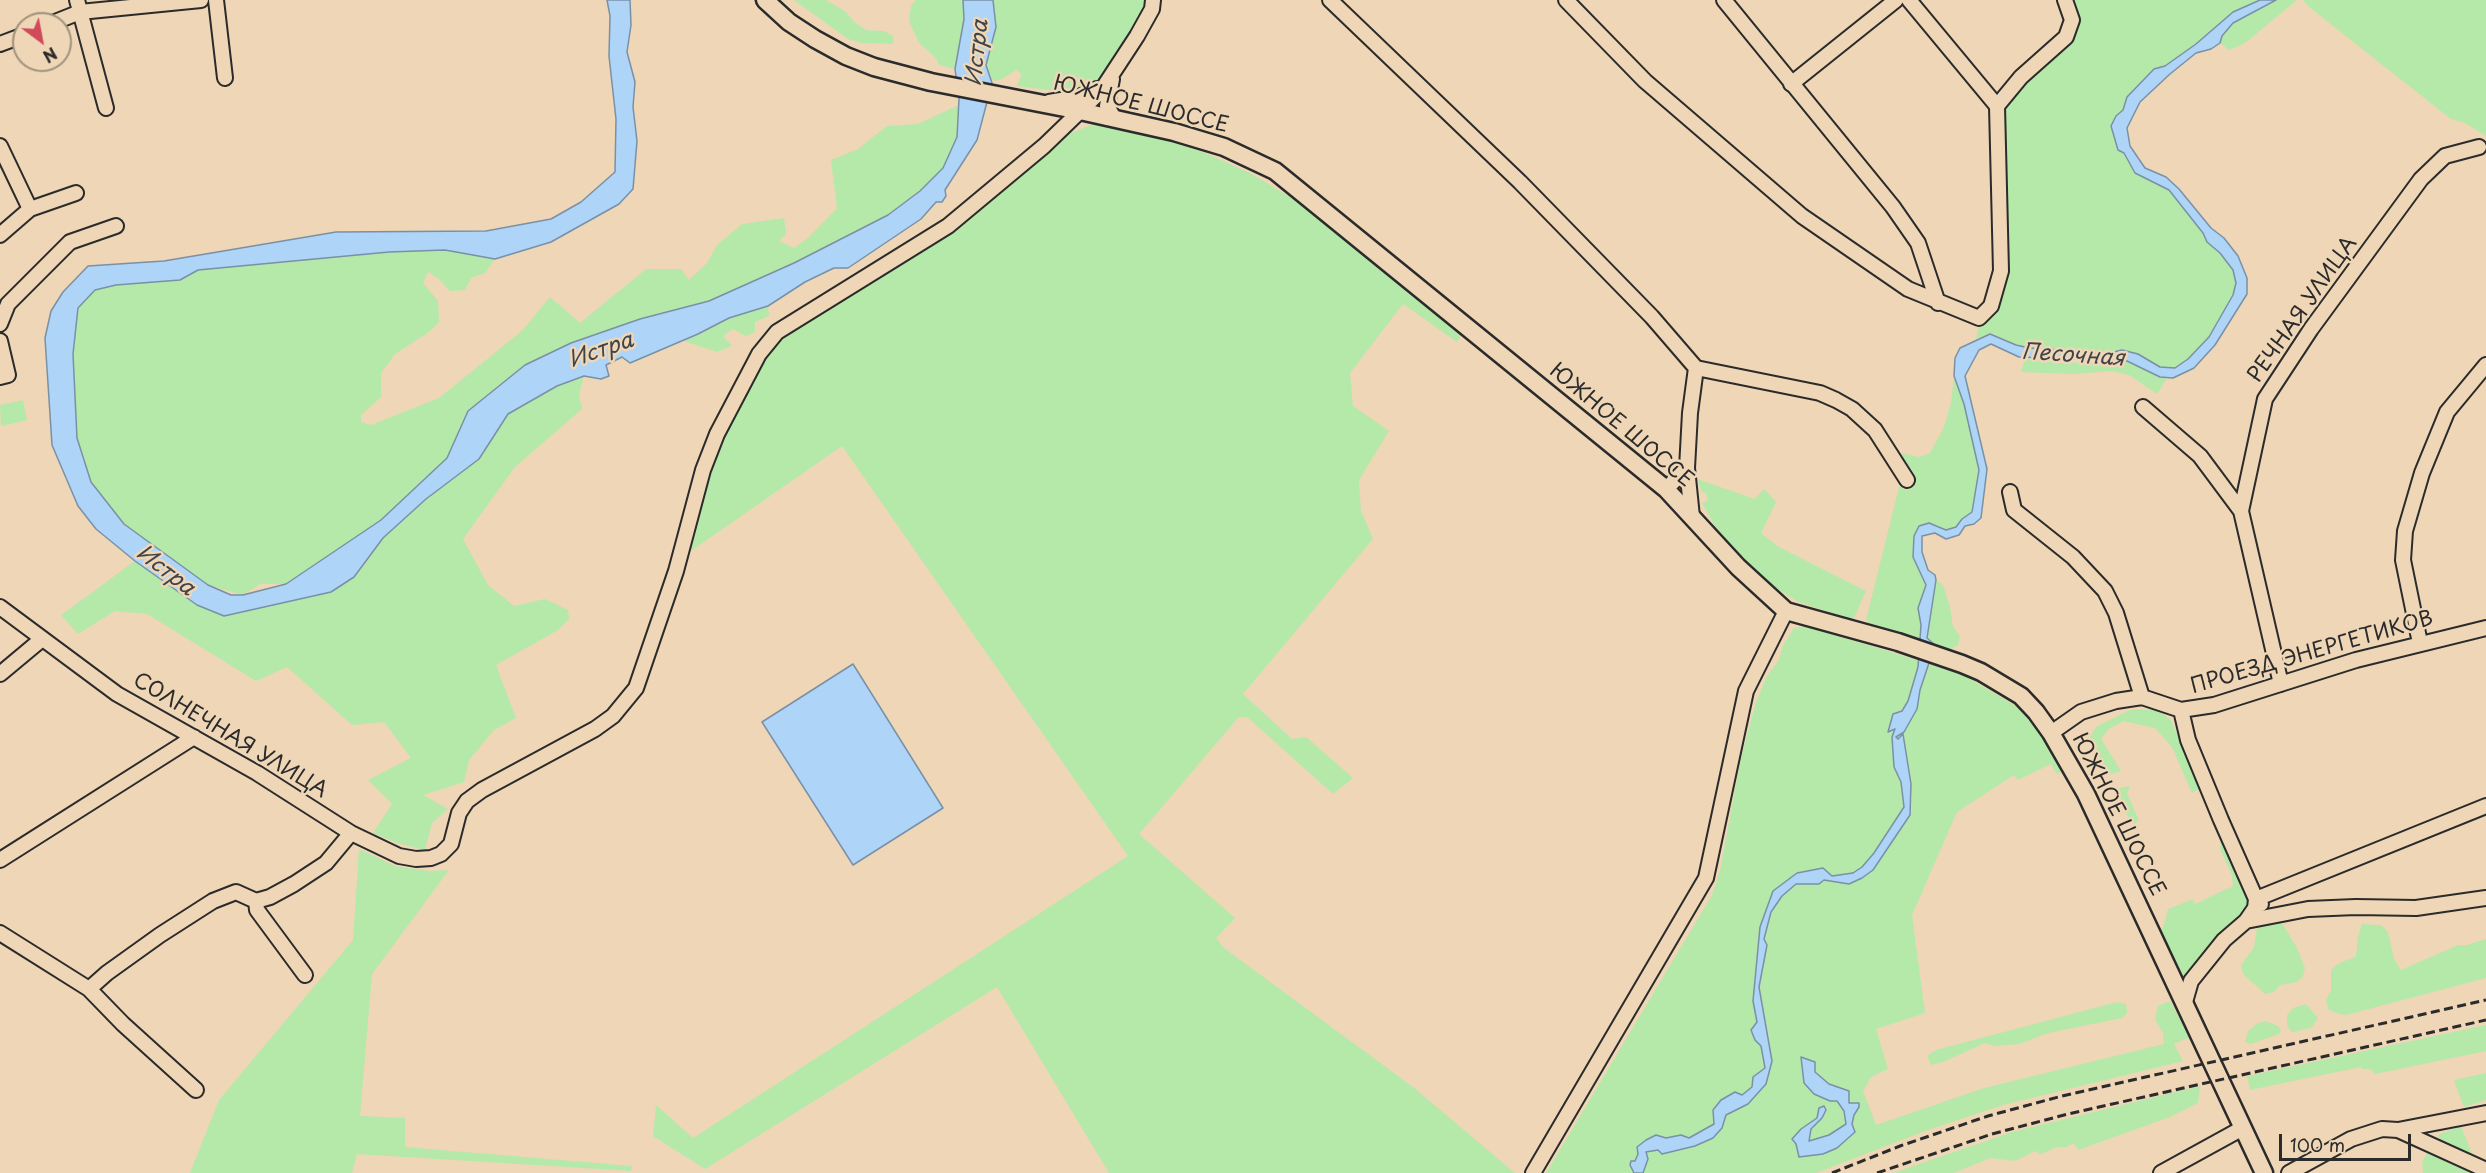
<!DOCTYPE html>
<meta charset="utf-8">
<style>
body{margin:0}
#map{position:relative;width:2486px;height:1173px;overflow:hidden;background:#eed6b6;font-family:"Playpen Sans",sans-serif}
canvas{display:block}
.north{position:absolute;left:12px;top:12px;width:60px;height:60px;box-sizing:border-box;background:#eed6b6;border:2px solid #a0927e;border-radius:50%;rotate:148deg;font-size:16px;font-weight:700;line-height:24px;text-align:center;color:#2b2b2b}
.north::after{content:'';display:block;margin:auto;width:21px;height:27px;background:#d1495b;clip-path:polygon(50% 0,100% 100%,50% 72%,0 100%)}
.scale{position:absolute;left:2279px;top:1134px;width:132px;height:27px;box-sizing:border-box;border:3px solid #2b2b2b;border-top:0;padding-left:8px;font-size:18px;line-height:21px;white-space:nowrap;color:#2b2b2b;-webkit-text-stroke:4px #eed6b6;paint-order:stroke}
</style>
<div id="map">
<canvas width="2486" height="1173"></canvas>
<div class="north">N</div>
<div class="scale">100 m</div>
</div>
<script>
const ctx = document.querySelector('canvas').getContext('2d');
ctx.lineJoin = 'round';
function fillPath(path, color) {
  ctx.fillStyle = color;
  ctx.fill(path, 'evenodd');
}
function toPath(rows) {
  const path = new Path2D();
  for (const r of rows) {
    path.moveTo(r[0], r[1]);
    for (let i = 2; i < r.length; i += 2) path.lineTo(r[i], r[i + 1]);
  }
  return path;
}
function strokePath(path, color, width, dash) {
  ctx.strokeStyle = color;
  ctx.lineWidth = width;
  ctx.lineCap = dash ? 'butt' : 'round';
  ctx.setLineDash(dash || []);
  ctx.stroke(path);
}
function write(font, color, halo, rows, align = 'center') {
  ctx.font = font + ' "Playpen Sans",sans-serif';
  ctx.lineWidth = 5;
  ctx.setLineDash([]);
  ctx.textBaseline = 'middle';
  ctx.strokeStyle = halo;
  ctx.fillStyle = color;
  for (const [text, x, y, turn = 0] of rows) {
    ctx.save();
    ctx.translate(x, y);
    ctx.rotate((+turn || 0) * Math.PI / 180);
    ctx.textAlign = isNaN(turn) ? turn : align;
    if (halo) ctx.strokeText(text, 0, 0);
    ctx.fillText(text, 0, 0);
    ctx.restore();
  }
}
const green = toPath([
 [794,0,826,0,846,12,854,22,866,30,884,31,893,36,893,44,862,43,848,39],
 [916,0,963,0,964,19,955,69,939,65,935,57,919,43,909,21,911,6],
 [993,0,1148,0,1139,21,1108,71,1098,82,1090,87,1078,89,1058,91,1017,86,1022,74,1016,70,1002,79,994,81,991,79,986,65,996,27],
 [2068,0,2260,0,2233,12,2196,44,2165,66,2154,70,2127,97,2123,110,2116,116,2124,153,2135,173,2169,190,2203,233,2207,242,2220,253,2233,270,2236,283,2233,295,2209,337,2188,359,2175,368,2160,367,2138,354,2122,350,2102,355,2076,351,2029,348,2016,345,1990,334,1976,339,1978,329,1984,317,1997,304,2001,105,2067,41],
 [2276,0,2297,0,2245,43,2229,50,2220,43,2222,37,2233,23],
 [2303,0,2486,0,2486,136,2465,123,2451,119,2309,7],
 [959,105,957,137,943,168,907,202,888,215,794,263,709,301,640,319,571,343,525,365,468,411,447,458,381,520,286,584,260,584,243,595,208,585,124,524,91,482,77,438,73,354,78,308,95,290,116,285,180,280,198,270,389,252,445,250,495,259,485,273,471,278,465,290,450,291,438,278,428,272,423,283,438,301,439,322,429,332,395,354,381,373,381,397,361,415,361,422,371,425,439,398,523,330,550,297,580,323,646,269,681,269,689,280,707,263,717,245,742,224,784,218,786,234,779,241,794,248,808,238,837,208,831,160,858,149,887,126,918,124],
 [1094,124,1150,135,1203,152,1250,173,1298,202,1462,334,1457,342,1403,304,1350,373,1353,406,1389,431,1359,480,1361,511,1373,539,1243,694,1292,739,1306,737,1353,778,1333,794,1247,717,1238,718,1139,834,1235,918,1216,938,1224,948,1413,1087,1515,1173,1109,1173,997,987,705,1169,653,1136,656,1105,693,1138,1128,856,842,446,685,555,712,458,752,370,784,334,944,237,1026,167,1071,133],
 [768,306,769,316,755,322,755,332,746,336,733,329,723,336,732,346,717,352,681,340,698,334,729,318],
 [2025,359,2058,363,2127,361,2159,377,2167,378,2157,394,2129,375,2112,371,2074,374,2021,372],
 [584,376,579,394,582,409,515,467,463,539,488,585,514,606,545,599,568,610,569,619,558,630,496,665,516,718,494,730,469,760,464,782,423,795,448,809,432,823,425,850,397,843,373,833,392,804,368,780,411,758,384,722,352,725,287,667,256,681,147,614,115,611,78,634,61,615,135,561,197,605,285,602,331,592,354,577,383,538,426,499,479,459,508,414,557,386],
 [1954,376,1964,404,1979,470,1972,512,1962,519,1956,527,1946,530,1937,525,1919,526,1914,536,1913,557,1926,585,1918,608,1921,625,1919,641,1869,623,1866,620,1900,483,1906,491,1916,484,1901,453,1919,457,1930,453,1944,427,1951,403],
 [23,400,27,420,1,426,0,405],
 [1697,479,1755,499,1764,489,1776,502,1761,533,1777,546,1866,591,1853,620,1799,602,1772,586,1742,560,1715,526,1702,503,1708,501,1706,493,1702,492],
 [1936,580,1943,585,1950,607,1953,627,1960,636,1958,645,1949,650,1935,645,1927,638],
 [1805,626,1917,660,1918,667,1908,701,1891,723,1889,731,1895,729,1894,767,1901,782,1904,807,1874,853,1862,867,1852,873,1831,876,1797,873,1760,927,1753,1001,1757,1022,1757,1040,1761,1046,1762,1060,1765,1067,1753,1077,1752,1087,1742,1095,1735,1092,1714,1123,1693,1138,1656,1147,1669,1152,1673,1150,1722,1122,1726,1115,1748,1104,1766,1084,1770,1042,1759,987,1767,945,1764,939,1771,912,1782,896,1795,884,1818,884,1824,880,1848,884,1862,878,1912,799,1903,734,1897,739,1896,736,1917,710,1920,690,1930,664,1958,672,2030,714,2064,770,2057,774,2051,764,2018,780,2014,775,1957,812,1912,915,1925,1013,1876,1029,1888,1069,1871,1077,1863,1091,1876,1125,1984,1088,2164,1044,2163,1033,2155,1019,2158,1006,2170,1001,2190,1037,2174,1044,2183,1061,2003,1105,1925,1131,1816,1173,1640,1173,1634,1171,1634,1173,1546,1173,1712,895,1720,871,1741,758,1756,702,1767,676,1779,660,1782,647,1794,628],
 [2132,709,2158,710,2171,720,2200,788,2192,793,2172,747,2155,728,2123,721,2109,729,2101,739,2121,771,2109,775,2089,738,2097,726],
 [2130,786,2127,793,2139,821,2134,824,2115,799,2114,789],
 [2221,838,2230,839,2257,882,2255,910,2185,979,2158,930,2163,928,2168,909,2193,899,2195,904,2233,886,2232,875,2220,849],
 [359,849,395,866,430,871,449,870,372,974,360,1116,405,1118,405,1147,632,1166,631,1171,357,1154,352,1173,190,1173,219,1100,353,940],
 [2264,923,2282,923,2297,948,2305,968,2303,976,2297,982,2280,985,2274,992,2265,994,2243,974,2241,965,2254,947,2257,928],
 [2362,924,2381,925,2388,932,2394,959,2401,970,2458,945,2467,945,2486,939,2486,978,2346,1015,2336,1013,2328,1009,2326,1000,2331,991,2331,970,2338,964,2356,956,2358,937],
 [2117,1002,2126,1004,2127,1013,2122,1018,2048,1033,2019,1044,1994,1046,1985,1043,1943,1062,1931,1065,1927,1056,1936,1050],
 [2306,1004,2318,1018,2311,1028,2292,1032,2287,1026,2287,1015,2293,1008],
 [2265,1021,2278,1026,2281,1030,2279,1034,2251,1044,2245,1042,2248,1031,2256,1024],
 [2486,1025,2486,1051,2375,1074,2371,1069,2362,1069,2361,1067,2250,1090,2247,1076],
 [2486,1073,2486,1100,2464,1107,2454,1080],
 [2200,1086,2198,1103,2170,1117,2078,1150,2074,1143,2066,1147,2057,1147,2041,1154,2035,1151,2015,1161,1990,1158,1954,1173,1893,1173,2012,1132],
 [2461,1126,2472,1154,2440,1140,2438,1135],
 [2427,1153,2472,1173,2423,1173,2422,1162]
]);
const water = toPath([
 [607,0,630,0,631,25,627,52,635,82,633,107,637,141,633,189,619,204,551,242,495,259,445,250,389,252,198,270,180,280,116,285,95,290,78,308,73,354,77,438,91,482,124,524,208,585,231,595,243,595,286,584,381,520,447,458,468,411,525,365,571,343,640,319,709,301,794,263,888,215,920,191,943,168,957,137,959,99,955,69,964,19,963,0,993,0,996,27,986,65,992,83,977,140,945,190,946,196,942,202,936,202,921,219,848,268,834,268,805,282,768,306,729,318,698,334,630,363,622,357,606,365,609,376,601,379,584,376,557,386,508,414,479,459,426,499,383,538,354,577,331,592,224,616,197,605,135,561,96,529,78,506,52,445,45,338,51,311,63,292,88,266,164,261,336,232,486,231,551,219,581,202,615,172,616,119,609,56,610,16,607,0],
 [2260,0,2276,0,2233,23,2222,36,2220,43,2211,49,2196,53,2170,74,2140,102,2127,128,2130,146,2145,168,2166,177,2179,189,2211,228,2224,238,2238,256,2247,278,2247,294,2215,345,2194,368,2173,378,2160,377,2127,361,2019,357,1991,344,1979,350,1965,376,1987,469,1981,518,1974,524,1965,526,1959,535,1946,539,1935,533,1922,536,1922,552,1928,570,1935,575,1936,580,1927,638,1935,645,1920,690,1917,709,1904,732,1896,737,1898,739,1903,734,1911,784,1910,815,1873,870,1862,878,1849,884,1824,880,1819,884,1796,884,1782,896,1771,912,1764,939,1767,945,1759,987,1772,1061,1766,1084,1748,1104,1726,1115,1722,1128,1713,1138,1695,1146,1662,1154,1658,1150,1646,1152,1648,1159,1643,1173,1634,1173,1630,1165,1631,1161,1635,1161,1638,1154,1637,1147,1646,1140,1656,1135,1666,1138,1681,1135,1689,1138,1714,1124,1713,1110,1721,1100,1735,1092,1742,1095,1752,1087,1753,1077,1765,1068,1761,1046,1755,1040,1751,1030,1757,1022,1753,1001,1760,927,1773,891,1797,873,1823,868,1832,876,1853,873,1862,867,1874,853,1904,807,1901,782,1894,767,1892,737,1895,729,1888,732,1893,714,1902,711,1908,701,1918,667,1921,625,1918,608,1926,585,1913,557,1914,536,1919,526,1929,523,1946,530,1956,527,1962,519,1972,512,1979,470,1964,404,1954,376,1955,358,1960,348,1990,334,2016,345,2029,348,2076,351,2102,355,2122,350,2138,354,2160,367,2175,368,2188,359,2209,337,2233,295,2236,283,2233,270,2220,253,2207,242,2203,233,2169,190,2135,173,2124,153,2118,150,2111,126,2116,116,2123,110,2127,97,2154,69,2165,66,2196,44,2233,12,2260,0],
 [853,664,943,808,853,865,762,722,853,664],
 [1801,1057,1815,1062,1815,1072,1829,1084,1849,1091,1849,1103,1859,1103,1859,1107,1854,1115,1852,1124,1855,1132,1837,1148,1823,1154,1799,1157,1796,1144,1792,1139,1801,1129,1817,1118,1819,1108,1824,1106,1826,1110,1822,1118,1811,1129,1809,1141,1829,1135,1846,1124,1844,1111,1837,1101,1830,1101,1814,1094,1804,1083,1801,1057]
]);
const minor = toPath([
 [77,0,106,108],
 [216,0,225,78],
 [1330,0,1520,182,1652,317,1696,368,1820,393,1836,400,1852,409,1875,430,1907,480],
 [1566,0,1645,81,1802,216,1908,289,1979,318,1991,306,2001,271,1997,106,2021,77,2066,37,2072,20,2065,0],
 [1724,0,1893,207,1918,243,1938,303],
 [1909,0,1997,106],
 [50,24,80,12,201,0],
 [0,44,24,35],
 [1791,84,1896,0],
 [1049,102,1079,97,1097,89],
 [1108,118,1114,118,1107,106,1112,79],
 [0,146,30,209],
 [0,235,30,209,76,193],
 [0,324,8,304,70,242,116,226],
 [0,341,8,375,0,377],
 [2143,407,2200,456,2241,511],
 [1687,468,1692,517],
 [1666,489,1687,468,1690,413,1696,368],
 [2010,492,2014,510,2073,557,2105,591,2116,613,2142,697],
 [0,607,117,694,257,773,351,833,399,856,416,859,431,858,441,854,451,844,459,813,467,801,482,790,595,729,613,716,636,688,676,571,703,470,717,434,759,354,777,332,948,226,1044,146,1101,91,1137,36,1152,9,1153,0],
 [2420,643,2403,560,2405,531,2422,473,2447,412,2486,365],
 [0,674,42,639],
 [2281,684,2241,511,2265,399,2311,329,2421,179,2445,156,2479,147],
 [2181,710,2188,740,2221,820,2256,899,2261,904],
 [2051,733,2081,712,2116,701,2142,697,2181,710,2214,705,2356,660,2486,628],
 [0,860,194,737],
 [256,901,257,910,305,975],
 [2246,921,2255,908,2256,899,2486,806],
 [0,933,89,989,123,1024,196,1090],
 [89,989,107,973,160,935,213,901,236,892,256,901,270,897,294,884,326,863,351,833],
 [2185,1002,2191,981,2224,940,2246,921,2308,909,2356,907,2416,908,2486,898],
 [2398,1130,2486,1113],
 [1533,1173,1706,878,1746,691,1786,611],
 [2161,1173,2241,1129],
 [2289,1173,2351,1139,2382,1129,2398,1130,2486,1170]
]);
const major = toPath([
 [765,0,789,22,815,39,846,56,874,67,931,82,1080,111,1174,132,1224,147,1275,171,1666,489,1738,567,1786,611,1898,642,1962,664,1981,672,2021,696,2036,712,2051,733,2086,794,2264,1173]
]);
const rail = toPath([
 [1832,1173,1900,1146,1988,1116,2062,1096,2486,1000],
 [1877,1173,1992,1134,2068,1114,2486,1020]
]);
const streetNames = [
 ["ЮЖНОЕ ШОССЕ",1141,105,14],
 ["РЕЧНАЯ УЛИЦА",2303,310,-55],
 ["ЮЖНОЕ ШОССЕ",1621,426,40],
 ["ПРОЕЗД ЭНЕРГЕТИКОВ",2312,653,-16],
 ["СОЛНЕЧНАЯ УЛИЦА",230,736,31],
 ["ЮЖНОЕ ШОССЕ",2118,815,63]
];
const waterNames = [
 ["Истра",978,53,-84],
 ["Истра",601,351,-19],
 ["Песочная",2073,356,4],
 ["Истра",165,571,38]
];
fillPath(green, '#b5e9aa');
fillPath(water, '#aed4f8');
strokePath(water, '#7a90a6', 1.5);
strokePath(minor, '#2b2b2b', 18);
strokePath(major, '#2b2b2b', 21);
strokePath(minor, '#eed6b6', 14);
strokePath(major, '#eed6b6', 16);
strokePath(rail, '#2b2b2b', 3, [9, 4.5]);
write('21px', '#2b2b2b', '#eed6b6', streetNames);
write('italic 22px', '#3f444a', '#eed6b6', waterNames);
</script>
